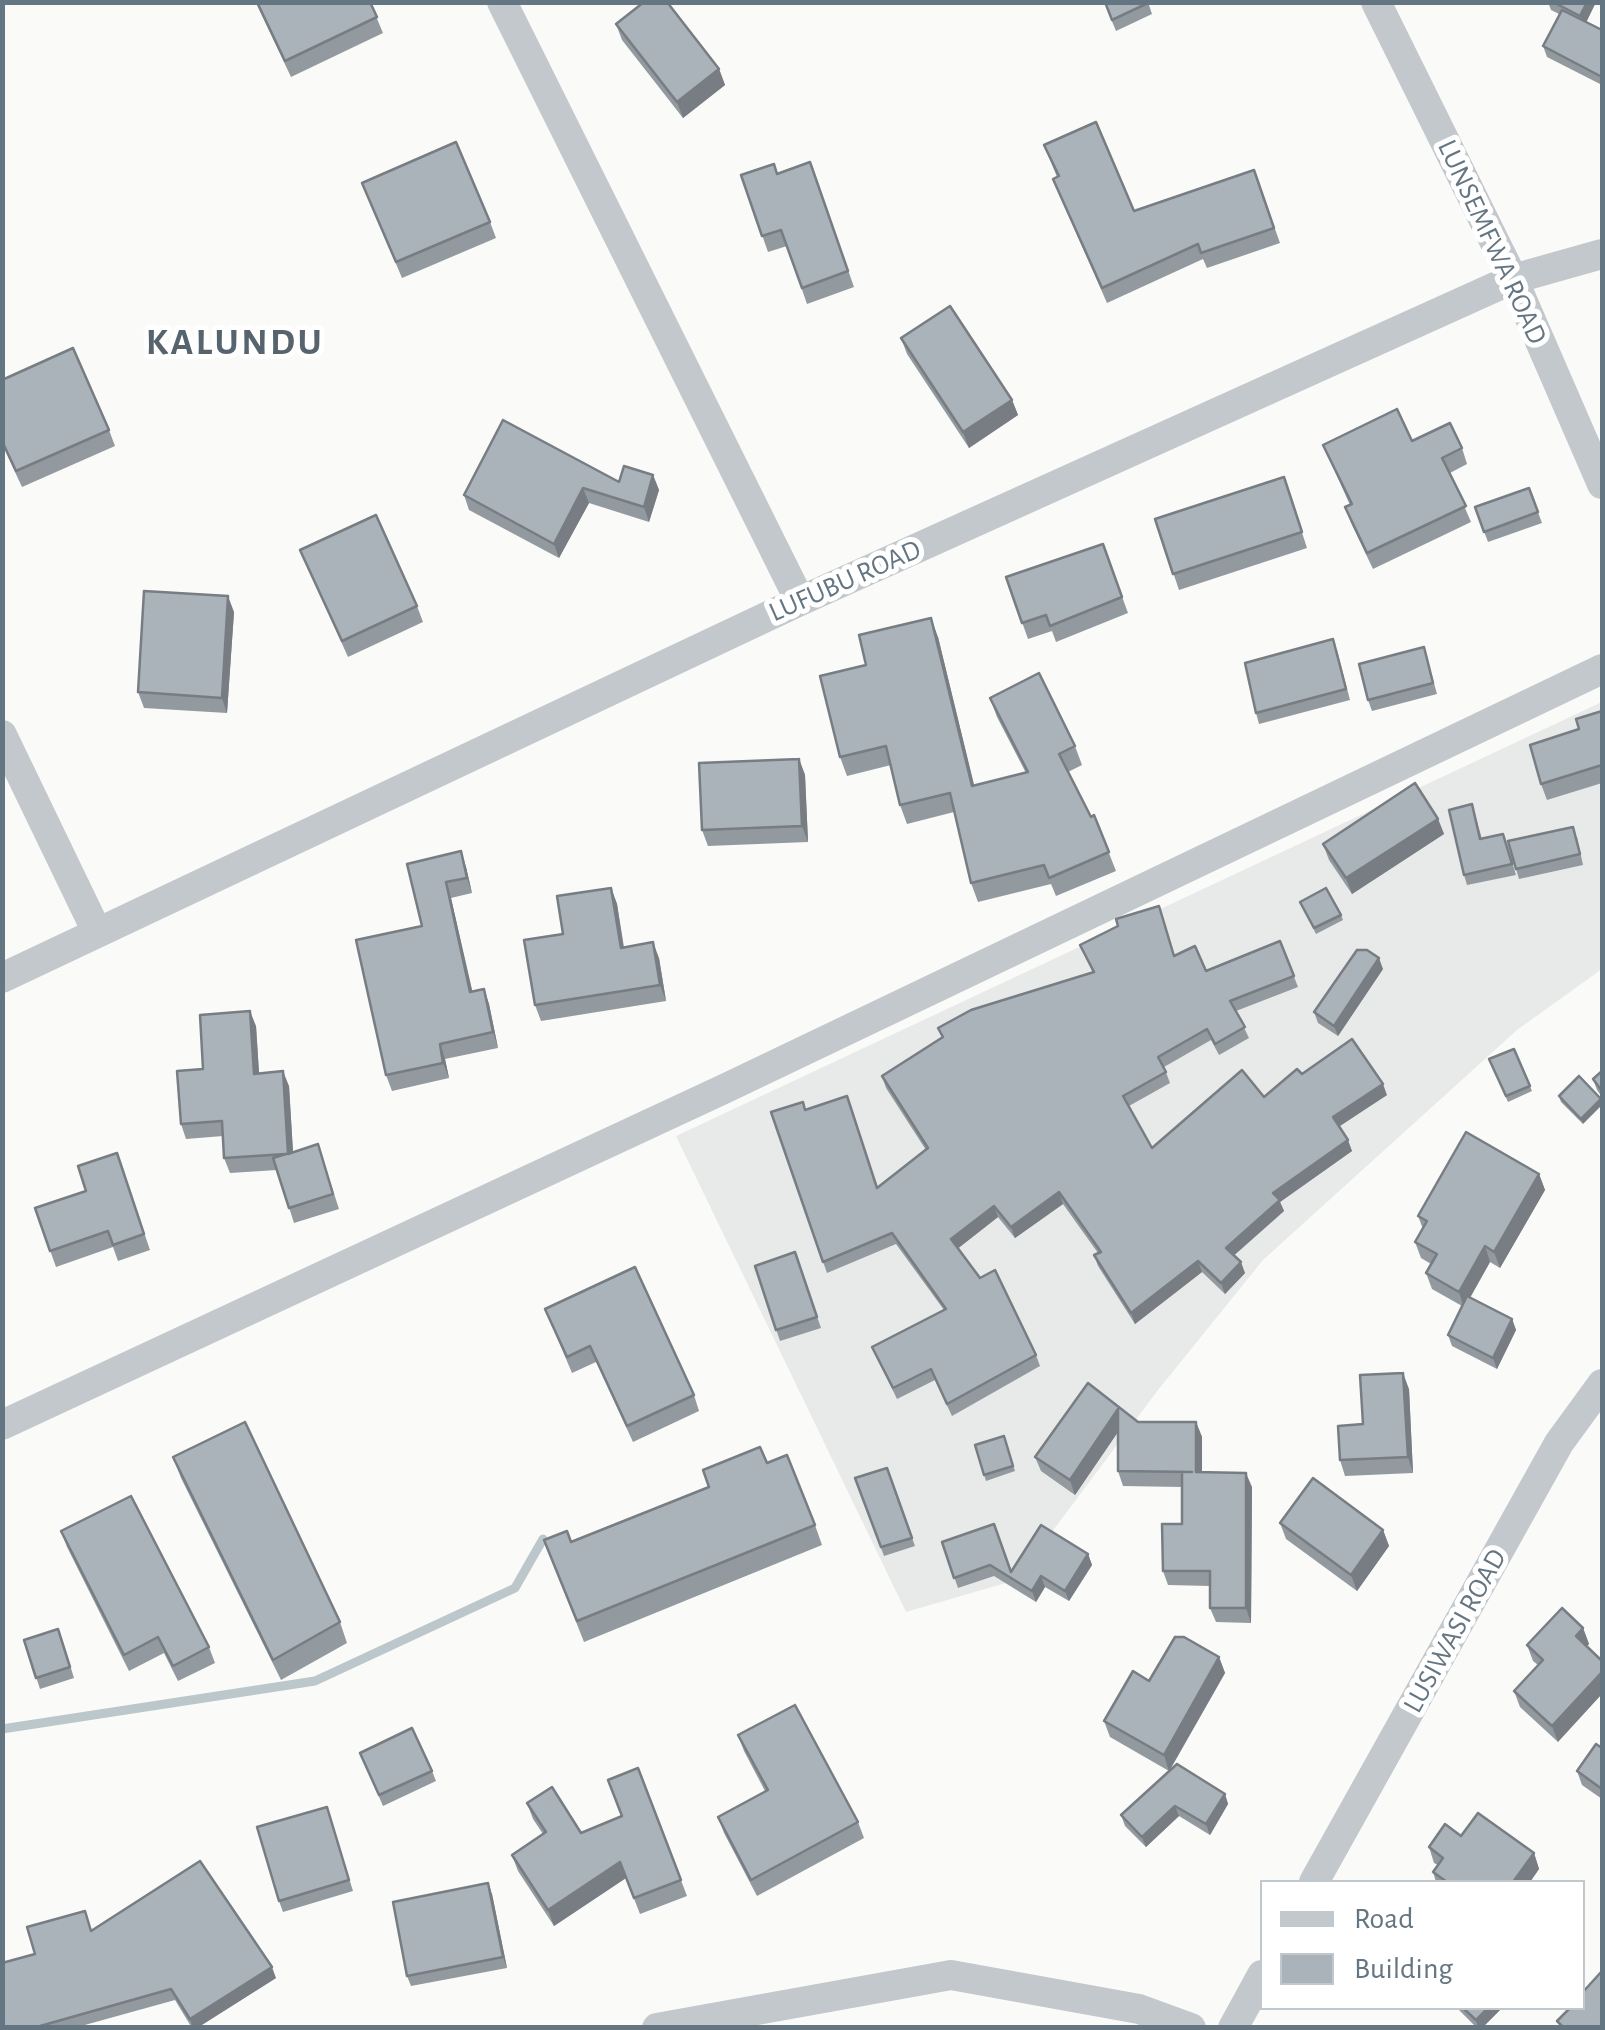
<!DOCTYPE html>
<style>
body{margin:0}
#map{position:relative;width:1605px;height:2030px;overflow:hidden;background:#fafaf8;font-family:"Alegreya Sans",sans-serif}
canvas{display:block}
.frame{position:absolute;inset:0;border:5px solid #657683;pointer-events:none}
.legend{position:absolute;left:1260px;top:1880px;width:325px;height:130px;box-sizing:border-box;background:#fff;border:2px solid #c1c8cd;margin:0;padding:12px 18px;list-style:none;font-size:30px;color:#657683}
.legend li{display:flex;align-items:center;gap:20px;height:50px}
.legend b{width:50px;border:2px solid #c1c8cd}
</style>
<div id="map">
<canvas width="1605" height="2030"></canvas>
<div class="frame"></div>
<ul class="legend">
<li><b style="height:12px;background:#c3c8cc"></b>Road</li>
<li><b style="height:28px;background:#aab3b9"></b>Building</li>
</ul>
</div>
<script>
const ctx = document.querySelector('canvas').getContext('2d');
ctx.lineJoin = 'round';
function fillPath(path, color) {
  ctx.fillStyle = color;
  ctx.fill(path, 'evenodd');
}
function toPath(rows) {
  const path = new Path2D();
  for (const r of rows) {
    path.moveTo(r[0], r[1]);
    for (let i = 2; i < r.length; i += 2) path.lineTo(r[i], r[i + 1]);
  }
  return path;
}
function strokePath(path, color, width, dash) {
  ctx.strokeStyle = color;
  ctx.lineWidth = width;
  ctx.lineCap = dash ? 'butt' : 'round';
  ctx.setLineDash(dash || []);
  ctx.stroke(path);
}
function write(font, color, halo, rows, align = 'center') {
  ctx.font = font + ' "Alegreya Sans",sans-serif';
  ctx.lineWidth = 10;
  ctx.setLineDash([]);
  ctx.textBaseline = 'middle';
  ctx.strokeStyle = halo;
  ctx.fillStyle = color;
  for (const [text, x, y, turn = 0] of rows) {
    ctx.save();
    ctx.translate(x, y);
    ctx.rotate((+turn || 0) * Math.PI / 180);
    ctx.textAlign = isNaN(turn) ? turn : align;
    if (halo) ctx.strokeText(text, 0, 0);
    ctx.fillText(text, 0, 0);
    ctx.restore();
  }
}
const built = toPath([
 [1602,702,1602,969,1517,1030,1263,1260,1158,1390,1016,1580,906,1612,676,1136]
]);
const stream = toPath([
 [2,1729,315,1681,515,1588,543,1539]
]);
const minor = toPath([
 [502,2,800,601],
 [1376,2,1513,279,1602,484],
 [2,735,97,932],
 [2,978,800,601,1513,279,1602,254],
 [2,1425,724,1089,1602,669],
 [1314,1882,1559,1443,1602,1384],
 [657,2028,951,1975,1139,2009,1191,2028],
 [1233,2028,1262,1975]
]);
const wall = toPath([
 [370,2,383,33,291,77,256,3],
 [1104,2,1148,2,1152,14,1116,31],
 [1548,2,1596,2,1586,22,1602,30,1602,85,1547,57,1543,46,1559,14,1551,10],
 [616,24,719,69,725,85,683,118,622,40],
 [1044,145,1134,211,1254,170,1280,243,1207,268,1203,259,1107,303,1059,194,1053,179,1057,177],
 [810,162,854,287,807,304,787,246,768,252,741,175,777,174],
 [362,183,490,222,496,238,402,278],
 [901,338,1012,400,1018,415,969,448,907,354],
 [2,380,109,430,115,446,22,487,2,444],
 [1412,441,1462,448,1467,464,1450,473,1471,522,1373,569,1351,523,1345,507,1350,505,1323,445],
 [653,475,659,490,649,522,589,503,559,558,469,510,464,495,619,482],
 [1284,477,1307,548,1179,590,1155,519],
 [1529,488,1542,523,1488,542,1475,507],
 [1103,544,1128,613,1056,642,1052,631,1028,639,1006,577],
 [300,550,417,606,423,622,348,657],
 [234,612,227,713,144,708,138,692],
 [938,637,974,786,1026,773,997,717,990,698,1075,746,1082,765,1068,772,1091,817,1094,815,1116,871,1056,896,1051,884,978,902,971,883,954,812,907,824,900,805,891,765,847,776,840,757,866,665],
 [1424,647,1437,694,1372,711,1368,700],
 [1337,650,1350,700,1259,724,1256,713],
 [1602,711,1602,783,1547,800,1541,784,1579,729],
 [799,759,805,775,808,842,708,846,702,830],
 [1472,804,1482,839,1507,845,1516,875,1467,885,1464,875],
 [1438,819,1444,834,1352,894,1329,860,1323,844],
 [1577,837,1583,865,1519,879,1516,869],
 [407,864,466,867,472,893,451,898,472,992,484,989,489,1004,498,1048,445,1059,449,1078,392,1091,386,1075,422,926],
 [611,888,617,904,624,947,659,958,666,1001,541,1021,535,1005,563,934],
 [1300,902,1341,915,1343,920,1316,934],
 [1280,941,1298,987,1236,1011,1249,1038,1219,1055,1211,1040,1164,1067,1170,1083,1129,1106,1152,1148,1264,1097,1302,1074,1387,1095,1339,1126,1352,1151,1280,1202,1284,1211,1234,1255,1245,1273,1225,1294,1202,1272,1135,1324,1098,1266,1094,1255,1098,1253,1063,1204,1015,1238,998,1217,958,1248,1036,1355,1040,1366,952,1416,935,1380,897,1399,872,1347,944,1310,896,1244,827,1273,771,1112,805,1110,877,1187,926,1150,886,1088,882,1076,942,1038,938,1028,1093,973,1080,945,1175,956,1206,971],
 [1383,969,1338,1036,1318,1023,1314,1012],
 [256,1026,259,1073,289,1086,293,1152,318,1144,339,1209,294,1223,277,1170,230,1173,224,1158,223,1136,186,1139,181,1124,203,1069],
 [1514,1049,1532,1091,1508,1102,1489,1059],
 [1602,1071,1602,1097,1597,1090,1593,1079],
 [1579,1076,1583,1124,1561,1102,1559,1096],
 [117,1153,150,1250,118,1261,113,1247,56,1267,35,1208,86,1191],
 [1539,1174,1545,1190,1500,1268,1490,1262,1470,1298,1512,1319,1516,1330,1497,1369,1452,1346,1448,1335,1462,1306,1432,1289,1426,1273,1431,1264,1421,1258,1415,1242,1423,1229,1418,1216],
 [795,1252,821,1328,780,1341,755,1266],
 [545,1309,694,1395,699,1411,633,1442,596,1362,572,1373],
 [1409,1389,1413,1473,1345,1476,1340,1460,1363,1424],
 [1138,1422,1196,1422,1202,1437,1202,1472,1252,1487,1251,1623,1216,1622,1210,1608,1210,1586,1168,1585,1163,1571,1182,1524,1182,1487,1123,1486,1118,1471,1118,1432,1075,1495,1041,1471,1035,1457],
 [1004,1436,1015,1471,986,1481,975,1445],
 [173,1457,340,1622,347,1643,281,1680,181,1478],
 [767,1463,815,1525,822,1545,584,1642,552,1561,571,1542],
 [887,1468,915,1546,884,1556,855,1478],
 [1280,1523,1383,1530,1389,1546,1357,1591,1286,1539],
 [61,1531,209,1647,215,1663,178,1681,164,1653,129,1671,67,1547],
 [942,1542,1011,1572,1088,1554,1092,1565,1069,1601,1045,1587,1036,1602,994,1576,958,1588],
 [1583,1628,1589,1644,1587,1646,1558,1742,1520,1707,1514,1691,1538,1665,1533,1661,1527,1645],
 [62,1639,74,1678,40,1689,24,1640],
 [1219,1657,1225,1673,1170,1770,1225,1794,1228,1804,1210,1835,1179,1816,1146,1847,1125,1826,1121,1815,1169,1771,1110,1737,1104,1721],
 [738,1735,858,1822,864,1838,757,1896,724,1833,718,1817,765,1791,744,1751],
 [1602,1748,1602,1799,1582,1785,1577,1771],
 [360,1753,432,1771,436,1781,383,1806],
 [638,1768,687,1896,640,1914,626,1878,554,1926,518,1871,512,1855,543,1834,533,1819,527,1803,581,1833,622,1816],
 [327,1807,353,1891,283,1912,279,1901],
 [1461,1836,1534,1853,1539,1869,1530,1882,1436,1882,1433,1872,1438,1865,1434,1863,1429,1847],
 [492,1894,507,1968,411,1986,407,1976],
 [92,1930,276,1978,197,2028,192,2028,175,2000,74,2028,2,2028,35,1954],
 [1457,2008,1502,2008,1482,2028,1477,2028]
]);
const shadedWall = toPath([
 [1587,2,1596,2,1584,27,1580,16],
 [719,69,725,85,683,118,677,102],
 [1012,400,1018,415,969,448,963,432],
 [653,475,659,490,649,522,644,507],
 [583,488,589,503,559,558,554,544],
 [228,596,234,612,227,713,222,698],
 [931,618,938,637,979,805,972,786],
 [799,759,805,775,808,842,802,826],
 [1438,819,1444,834,1352,894,1346,878],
 [461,851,466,867,472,893,467,878],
 [446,882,451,898,476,1007,470,992],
 [611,888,617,904,626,964,621,948],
 [653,942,659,958,666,1001,660,985],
 [1379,958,1383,969,1338,1036,1334,1026],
 [484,989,489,1004,498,1048,493,1032],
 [250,1011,256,1026,260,1088,254,1074],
 [440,1044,445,1059,449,1078,443,1063],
 [283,1071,289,1086,294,1168,288,1154],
 [1383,1084,1387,1095,1337,1128,1333,1117],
 [1601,1099,1602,1105,1583,1124,1581,1119],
 [1348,1140,1352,1151,1280,1202,1284,1211,1230,1259,1226,1248,1273,1193],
 [1539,1174,1545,1190,1500,1268,1494,1252],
 [1059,1192,1063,1204,1015,1238,1011,1227],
 [994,1206,998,1217,956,1250,951,1239],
 [1485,1246,1490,1262,1464,1308,1459,1292],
 [1198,1261,1202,1272,1135,1324,1131,1313],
 [1241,1262,1245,1273,1225,1294,1221,1283],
 [1512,1319,1516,1330,1497,1369,1493,1358],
 [1403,1373,1409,1389,1413,1473,1408,1457],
 [1118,1409,1124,1423,1075,1495,1070,1480],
 [1196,1422,1202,1437,1202,1487,1196,1472],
 [1246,1473,1252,1487,1251,1623,1246,1608],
 [1383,1530,1389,1546,1357,1591,1351,1575],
 [1088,1554,1092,1565,1069,1601,1065,1591],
 [1041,1576,1045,1587,1036,1602,1032,1591],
 [1583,1628,1589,1644,1581,1652,1576,1636],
 [1219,1657,1225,1673,1169,1771,1164,1755],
 [1602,1672,1602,1694,1558,1742,1552,1726],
 [1225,1794,1228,1804,1210,1835,1206,1824],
 [1175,1806,1179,1816,1146,1847,1142,1837],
 [1534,1853,1539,1869,1530,1882,1513,1882],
 [620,1862,626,1878,554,1926,548,1910],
 [488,1883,492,1894,507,1968,503,1957],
 [272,1967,276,1978,197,2028,193,2028,190,2019],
 [1488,2008,1502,2008,1482,2028,1478,2028,1476,2020]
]);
const building = toPath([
 [257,2,370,2,377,17,285,61,257,2],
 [644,2,667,2,719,69,677,102,616,24,644,2],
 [1105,2,1148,2,1148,3,1112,20,1105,2],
 [1553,2,1587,2,1580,16,1553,2],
 [1562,10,1602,30,1602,77,1543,46,1562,10],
 [1096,122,1134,211,1254,170,1274,228,1201,253,1198,244,1102,288,1053,179,1059,176,1044,145,1096,122],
 [456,142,490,222,396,262,362,183,456,142],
 [810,162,848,271,802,288,781,230,762,236,741,175,774,164,777,174,810,162],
 [950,306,1012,400,963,432,901,338,950,306],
 [73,348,109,430,16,471,2,441,2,380,73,348],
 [1397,409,1412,441,1450,423,1462,448,1442,458,1466,506,1367,553,1345,507,1352,504,1323,445,1397,409],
 [503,420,619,482,624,466,653,475,644,507,583,488,554,544,464,495,503,420],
 [1284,477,1302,532,1173,574,1155,519,1284,477],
 [1529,488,1538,512,1484,532,1475,507,1529,488],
 [376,515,417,606,342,641,300,550,376,515],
 [1103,544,1122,597,1050,626,1046,615,1022,623,1006,577,1103,544],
 [144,591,228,596,222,698,138,692,144,591],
 [931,618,972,786,1028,772,990,698,1039,673,1075,746,1059,754,1091,817,1094,815,1109,852,1049,878,1044,865,971,883,950,793,900,805,886,746,840,757,820,676,866,665,859,635,931,618],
 [1333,639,1346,689,1256,713,1245,663,1333,639],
 [1424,647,1433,683,1368,700,1359,664,1424,647],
 [1602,711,1602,765,1541,784,1530,745,1579,729,1576,719,1602,711],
 [799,759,802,826,702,830,699,763,799,759],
 [1415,783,1438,819,1346,878,1323,844,1415,783],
 [1472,804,1480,839,1503,834,1512,864,1464,875,1449,810,1472,804],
 [1573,827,1580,854,1516,869,1508,841,1573,827],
 [461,851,467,878,446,882,470,992,484,989,493,1032,440,1044,443,1063,386,1075,356,940,422,926,407,864,461,851],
 [611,888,621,948,653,942,660,985,535,1005,524,940,563,934,557,896,611,888],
 [1326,888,1341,915,1314,928,1300,902,1326,888],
 [1159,906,1174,956,1195,946,1206,971,1280,941,1294,976,1230,1001,1245,1027,1215,1044,1207,1029,1158,1057,1166,1072,1123,1096,1152,1148,1242,1070,1264,1097,1297,1069,1302,1074,1352,1039,1383,1084,1333,1117,1348,1140,1273,1193,1280,1200,1226,1248,1241,1262,1221,1283,1198,1261,1131,1313,1094,1255,1101,1252,1059,1192,1011,1227,994,1206,951,1239,980,1278,995,1270,1036,1355,947,1404,931,1369,893,1388,872,1347,946,1309,892,1233,823,1262,771,1112,803,1102,805,1110,847,1096,877,1188,928,1148,882,1076,943,1037,938,1028,971,1010,1094,972,1080,945,1118,926,1116,919,1159,906],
 [1357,950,1367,950,1379,958,1334,1026,1314,1012,1357,950],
 [250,1011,254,1074,283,1071,288,1154,318,1144,333,1194,289,1208,273,1158,286,1154,224,1158,222,1121,181,1124,177,1071,203,1069,200,1015,250,1011],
 [1514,1049,1530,1086,1506,1096,1489,1059,1514,1049],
 [1602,1071,1602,1091,1593,1079,1602,1071],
 [1579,1076,1601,1099,1581,1119,1559,1096,1579,1076],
 [1466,1132,1539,1174,1494,1252,1485,1246,1459,1292,1426,1273,1437,1254,1415,1242,1427,1221,1418,1216,1466,1132],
 [117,1153,144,1234,113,1245,108,1231,50,1251,35,1208,86,1191,78,1166,117,1153],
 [795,1252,817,1317,776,1330,755,1266,795,1252],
 [635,1267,694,1395,627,1426,590,1346,567,1357,545,1309,635,1267],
 [1467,1296,1512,1319,1493,1358,1448,1335,1467,1296],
 [1403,1373,1408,1457,1340,1460,1338,1426,1363,1424,1360,1375,1403,1373],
 [1088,1383,1138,1422,1196,1422,1196,1472,1246,1473,1246,1608,1210,1608,1210,1571,1163,1571,1162,1524,1182,1524,1182,1472,1192,1472,1118,1471,1118,1409,1070,1480,1035,1457,1088,1383],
 [245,1422,340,1622,273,1660,173,1457,245,1422],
 [1004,1436,1013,1466,984,1475,975,1445,1004,1436],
 [760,1447,767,1463,787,1455,815,1525,577,1621,544,1540,567,1531,571,1542,709,1487,703,1470,760,1447],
 [887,1468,912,1538,881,1547,855,1478,887,1468],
 [1313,1478,1383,1530,1351,1575,1280,1523,1313,1478],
 [131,1496,209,1647,173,1666,158,1637,124,1655,61,1531,131,1496],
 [994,1524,1011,1572,1041,1525,1088,1554,1065,1591,1041,1576,1032,1591,990,1565,954,1578,942,1542,994,1524],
 [1562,1608,1583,1628,1576,1636,1602,1661,1602,1672,1552,1726,1514,1691,1543,1660,1527,1645,1562,1608],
 [58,1629,70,1667,36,1678,24,1640,58,1629],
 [1175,1637,1184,1637,1219,1657,1164,1755,1104,1721,1133,1671,1149,1681,1175,1637],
 [795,1705,858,1822,751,1880,718,1817,768,1790,738,1735,795,1705],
 [412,1728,432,1771,379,1795,360,1753,412,1728],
 [1596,1744,1602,1748,1602,1789,1577,1771,1596,1744],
 [1177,1764,1225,1794,1206,1824,1175,1806,1142,1837,1121,1815,1177,1764],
 [638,1768,681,1880,634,1898,620,1862,548,1910,512,1855,546,1832,527,1803,552,1787,581,1833,622,1816,608,1780,638,1768],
 [327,1807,349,1880,279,1901,257,1827,327,1807],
 [1478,1813,1534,1853,1513,1882,1447,1882,1433,1872,1443,1858,1429,1847,1445,1824,1461,1836,1478,1813],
 [200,1861,272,1967,190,2019,171,1989,33,2028,2,2028,2,1963,35,1954,27,1927,85,1911,91,1931,200,1861],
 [488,1883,503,1957,407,1976,393,1902,488,1883],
 [1602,1971,1602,2028,1564,2028,1557,2021,1570,2008,1582,2008,1582,1993,1602,1971],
 [1463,2008,1488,2008,1476,2020,1463,2008]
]);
const streetNames = [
 ["LUNSEMFWA ROAD",1492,242,65],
 ["LUFUBU ROAD",845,581,-24],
 ["LUSIWASI ROAD",1455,1631,-61]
];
const districtNames = [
 ["KALUNDU",235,343]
];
fillPath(built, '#e8e9e9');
strokePath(stream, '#bbc7cb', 9);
strokePath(minor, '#c3c8cc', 30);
fillPath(wall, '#929a9f');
fillPath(shadedWall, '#777d82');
fillPath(building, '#aab3b9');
strokePath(building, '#777d82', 2.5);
write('28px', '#657683', '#fff', streetNames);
ctx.letterSpacing = '2.5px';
write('bold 38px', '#57646e', '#fff', districtNames);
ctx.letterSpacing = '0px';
</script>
